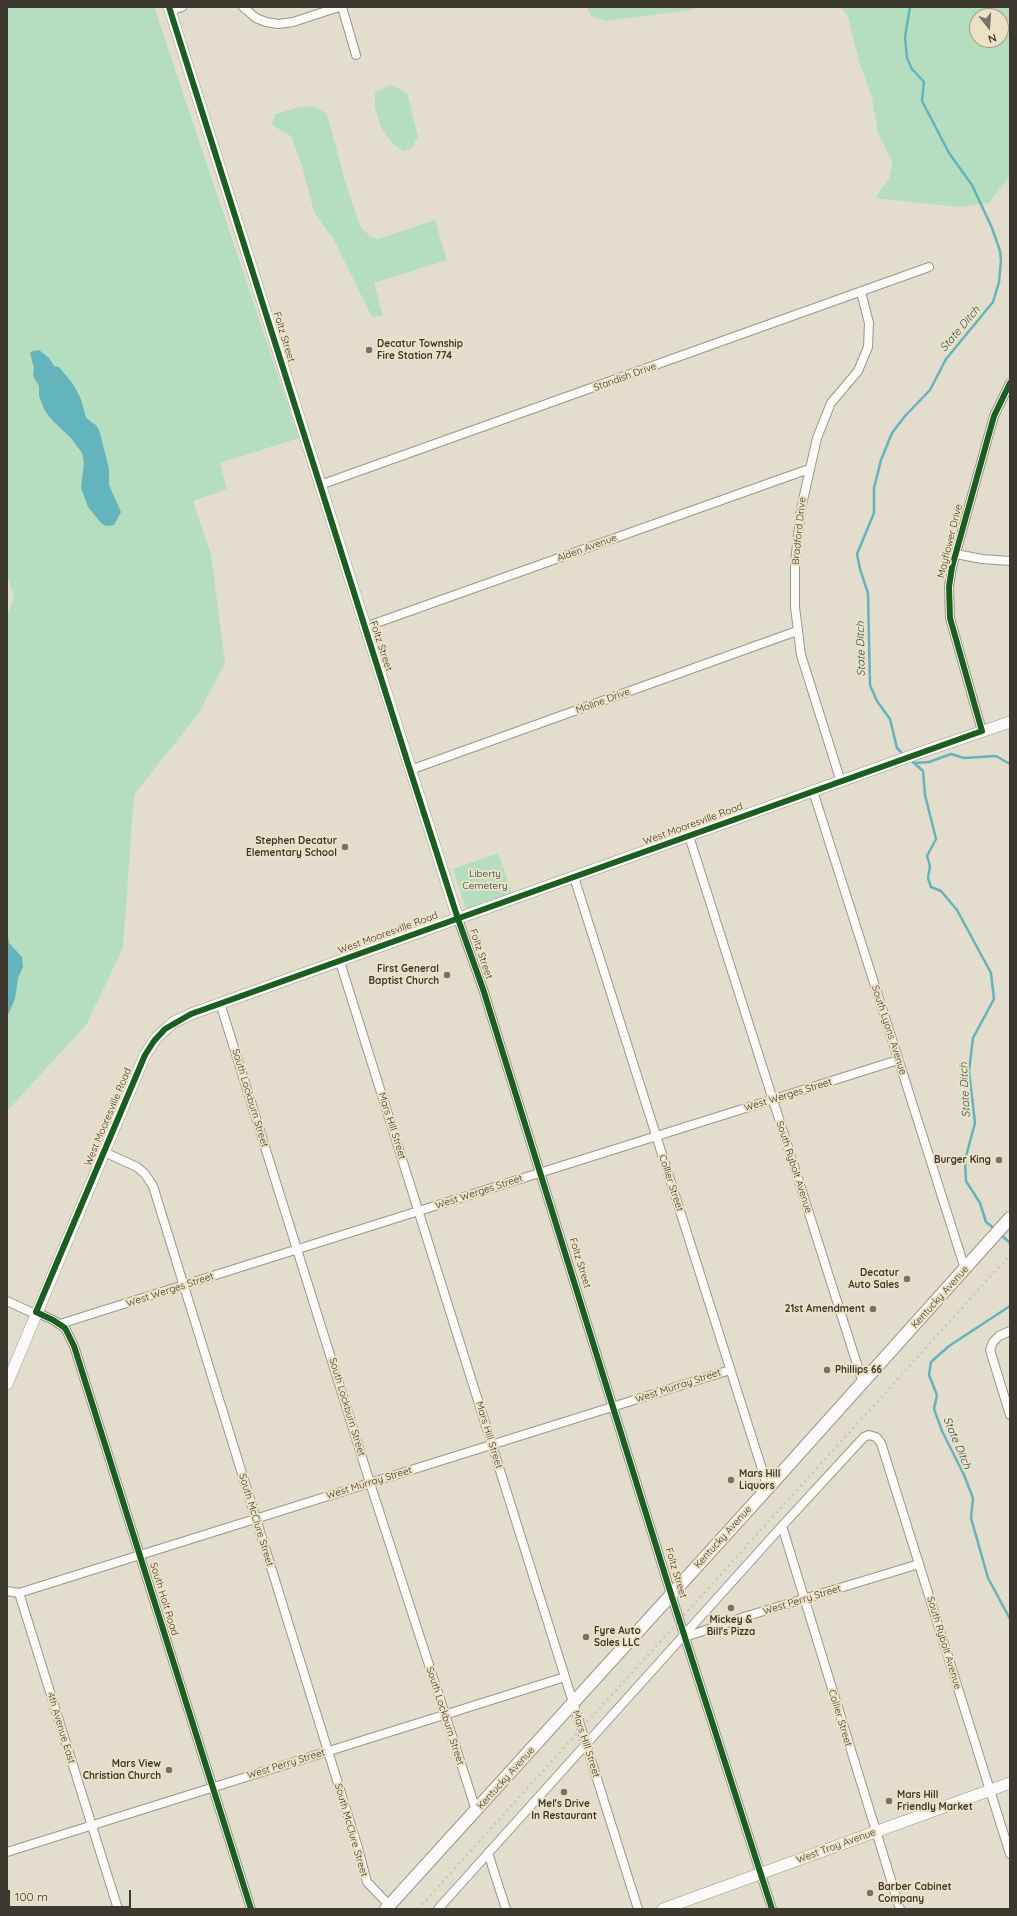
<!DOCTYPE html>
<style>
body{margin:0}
#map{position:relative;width:1017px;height:1916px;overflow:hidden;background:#e3ddcd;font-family:Quicksand,sans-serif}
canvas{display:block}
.frame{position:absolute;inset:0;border:8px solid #3c382d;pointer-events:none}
.north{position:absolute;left:969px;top:8px;width:40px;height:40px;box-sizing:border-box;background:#ece1c4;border:1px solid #a69d88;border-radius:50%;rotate:163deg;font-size:11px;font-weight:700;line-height:16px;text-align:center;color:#3c382d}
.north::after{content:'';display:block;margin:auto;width:14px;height:18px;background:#767265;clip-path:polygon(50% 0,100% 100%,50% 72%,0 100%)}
.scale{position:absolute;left:8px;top:1890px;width:123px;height:18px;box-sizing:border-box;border:2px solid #3c382d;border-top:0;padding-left:5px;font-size:12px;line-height:14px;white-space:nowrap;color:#3c382d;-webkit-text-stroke:3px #ece1c4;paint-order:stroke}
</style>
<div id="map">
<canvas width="1017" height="1916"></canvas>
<div class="frame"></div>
<div class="north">N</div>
<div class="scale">100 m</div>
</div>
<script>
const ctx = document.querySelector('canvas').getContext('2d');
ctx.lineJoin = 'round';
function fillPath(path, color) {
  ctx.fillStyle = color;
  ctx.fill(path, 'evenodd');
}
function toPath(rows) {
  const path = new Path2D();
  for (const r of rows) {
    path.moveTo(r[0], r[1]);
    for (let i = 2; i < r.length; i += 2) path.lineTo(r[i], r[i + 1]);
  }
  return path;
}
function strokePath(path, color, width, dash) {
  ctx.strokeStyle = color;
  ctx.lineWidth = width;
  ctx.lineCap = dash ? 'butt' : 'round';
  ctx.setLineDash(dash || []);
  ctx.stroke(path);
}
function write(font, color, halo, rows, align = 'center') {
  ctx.font = font + ' Quicksand,sans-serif';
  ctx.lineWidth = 4;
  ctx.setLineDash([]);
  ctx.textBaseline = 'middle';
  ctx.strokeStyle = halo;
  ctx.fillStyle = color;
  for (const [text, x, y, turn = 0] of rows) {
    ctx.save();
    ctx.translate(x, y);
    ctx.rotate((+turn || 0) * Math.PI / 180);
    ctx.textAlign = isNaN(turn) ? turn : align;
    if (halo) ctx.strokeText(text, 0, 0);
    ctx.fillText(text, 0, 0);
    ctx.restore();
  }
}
const green = toPath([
 [7,7,154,7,299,438,220,463,227,489,193,501,211,554,225,663,198,714,134,795,123,948,86,1025,7,1111,7,616,14,597,7,575],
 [587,7,699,7,690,10,605,21,591,16],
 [841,7,1010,7,1010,176,989,203,959,207,875,198,889,179,893,163,878,133,872,98,859,61,848,17],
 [977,16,1001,16,1001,40,977,40],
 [391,85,407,93,418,136,412,148,403,151,393,144,382,130,375,107,375,92],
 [314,106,327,114,345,181,361,228,370,236,378,239,435,220,447,260,374,283,383,316,372,317,334,240,314,212,302,166,291,136,272,125,275,114,300,107],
 [498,853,512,893,466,909,453,869]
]);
const water = toPath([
 [39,350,49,358,54,366,59,367,73,384,81,399,86,418,97,426,100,433,109,469,109,485,121,512,114,525,106,526,102,524,88,507,81,488,84,462,82,453,71,438,53,421,45,411,39,396,39,386,33,376,34,368,30,353,33,351],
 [7,931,9,943,22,957,23,967,18,978,15,999,7,1017]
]);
const stream = toPath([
 [901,752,897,748,890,719,877,701,870,685,868,593,860,569,857,554,874,513,874,488,881,460,892,433,905,416,930,390,946,359,993,302,999,282,1001,261,1000,251,992,228,972,185,949,153,922,101,924,82,912,69,907,58,905,37,910,7],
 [913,762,923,771,925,795,936,839,927,856,930,866,928,878,931,887,941,891,957,910,991,973,994,999,973,1038,969,1071,975,1123,965,1160,966,1181,980,1203,986,1222,995,1229],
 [915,763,929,762,951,754,964,758,996,756,1010,764],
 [1000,1234,1010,1243],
 [1010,1306,949,1346,931,1362,929,1375,937,1395,934,1409,942,1431,964,1475,973,1498,971,1518,988,1578,1010,1619]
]);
const street = toPath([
 [243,7,256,18,266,22,278,24,293,22,339,7],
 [342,7,356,55],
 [170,11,182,7],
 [320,485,929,267],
 [956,554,982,559,1010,561],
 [365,627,809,469],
 [982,731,950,618,949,587,952,567,994,416,1010,383],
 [410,770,797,631],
 [841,782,801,655,795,607,795,562,801,509,817,438,831,403,858,371,868,347,869,323,861,292],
 [813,791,965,1269],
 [689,836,863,1383],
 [574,877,768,1488],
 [458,919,483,989,671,1594,772,1909],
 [340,962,638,1909],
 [220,1003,370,1483,476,1810],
 [104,1152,137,1167,145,1174,153,1186,358,1848,367,1882,389,1905],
 [7,1301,35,1314],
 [36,1312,53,1320,65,1328,74,1346,251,1909],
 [60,1324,898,1060],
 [1010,1331,999,1336,993,1342,990,1350,1010,1415],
 [782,1526,900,1909],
 [7,1591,19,1593,730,1370],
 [19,1593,118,1909],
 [685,1637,744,1617,919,1564],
 [7,1852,565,1677],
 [488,1853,506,1909],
 [438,1909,782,1526,864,1437,869,1435,876,1437,881,1443,1010,1854]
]);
const secondary = toPath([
 [169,7,458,919],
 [7,1384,145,1055,157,1037,174,1022,191,1014,922,752,1010,722],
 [663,1909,1010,1783]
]);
const primary = toPath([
 [386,1909,768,1488,1010,1218]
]);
const rail = toPath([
 [418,1909,1010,1255]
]);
const cycleway = toPath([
 [169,7,410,770,458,919,483,989,671,1594,772,1909],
 [251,1909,74,1346,65,1328,53,1320,36,1312,145,1055,154,1041,165,1029,191,1014,982,731,950,618,949,587,952,567,994,416,1010,383]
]);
const markers = [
 [369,350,4,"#767265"],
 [345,847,4,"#767265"],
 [447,975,4,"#767265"],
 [999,1160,4,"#767265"],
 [907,1279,4,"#767265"],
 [873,1309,4,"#767265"],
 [827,1370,4,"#767265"],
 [731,1480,4,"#767265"],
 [731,1608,4,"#767265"],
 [586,1637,4,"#767265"],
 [169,1770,4,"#767265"],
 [564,1792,4,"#767265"],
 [889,1801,4,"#767265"],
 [870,1893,4,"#767265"]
];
const streetNames = [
 ["Foltz Street",284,337,73],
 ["Standish Drive",625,377,-20],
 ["Bradford Drive",799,531,-84],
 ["Mayflower Drive",950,541,-76],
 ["Alden Avenue",587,548,-20],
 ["Foltz Street",381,646,72],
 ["Moline Drive",603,701,-20],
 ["West Mooresville Road",693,824,-20],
 ["West Mooresville Road",388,933,-20],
 ["Foltz Street",481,954,71],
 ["South Lyons Avenue",889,1030,72],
 ["West Werges Street",788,1095,-17],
 ["South Lockburn Street",250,1098,73],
 ["West Mooresville Road",108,1117,-67],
 ["Mars Hill Street",392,1126,72],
 ["South Rybolt Avenue",794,1167,72],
 ["Collier Street",671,1183,72],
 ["West Werges Street",479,1192,-18],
 ["Foltz Street",580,1263,73],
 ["West Werges Street",170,1290,-18],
 ["Kentucky Avenue",940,1297,-48],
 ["West Murray Street",678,1386,-18],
 ["South Lockburn Street",347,1407,73],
 ["Mars Hill Street",489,1435,73],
 ["West Murray Street",369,1483,-17],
 ["South McClure Street",256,1520,73],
 ["Kentucky Avenue",723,1537,-48],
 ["Foltz Street",676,1573,73],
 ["South Holt Road",164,1599,73],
 ["West Perry Street",802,1600,-17],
 ["South Rybolt Avenue",944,1643,73],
 ["South Lockburn Street",445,1716,72],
 ["Collier Street",840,1718,73],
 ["4th Avenue East",61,1728,73],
 ["Mars Hill Street",586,1744,72],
 ["West Perry Street",286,1764,-17],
 ["Kentucky Avenue",506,1778,-48],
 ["South McClure Street",351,1830,74],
 ["West Troy Avenue",836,1846,-20]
];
const poiNames = [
 ["Decatur Township",377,344],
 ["Fire Station 774",377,356],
 ["Stephen Decatur",337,841,"right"],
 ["Elementary School",337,853,"right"],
 ["First General",439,969,"right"],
 ["Baptist Church",439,981,"right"],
 ["Burger King",991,1160,"right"],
 ["Decatur",899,1273,"right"],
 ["Auto Sales",899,1285,"right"],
 ["21st Amendment",865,1309,"right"],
 ["Phillips 66",835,1370],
 ["Mars Hill",739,1474],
 ["Liquors",739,1486],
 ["Mickey &",731,1620,"center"],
 ["Bill's Pizza",731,1632,"center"],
 ["Fyre Auto",594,1631],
 ["Sales LLC",594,1643],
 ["Mars View",161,1764,"right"],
 ["Christian Church",161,1776,"right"],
 ["Mars Hill",897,1795],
 ["Friendly Market",897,1807],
 ["Mel's Drive",564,1804,"center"],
 ["In Restaurant",564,1816,"center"],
 ["Barber Cabinet",878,1887],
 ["Company",878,1899]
];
const parkNames = [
 ["Liberty",485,874],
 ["Cemetery",485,886]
];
const waterNames = [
 ["State Ditch",960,329,-50],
 ["State Ditch",861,649,-91],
 ["State Ditch",965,1090,-93],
 ["State Ditch",957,1443,67]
];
fillPath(green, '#b4debf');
fillPath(water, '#63b4bc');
strokePath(stream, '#63b4bc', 2.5);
strokePath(street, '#9b968a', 10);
strokePath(secondary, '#9b968a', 12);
strokePath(primary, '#9b968a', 14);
strokePath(street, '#fbfaf8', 8);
strokePath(secondary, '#fbfaf8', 11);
strokePath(primary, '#fbfaf8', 12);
strokePath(rail, '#c8c6c2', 2.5, [2, 4]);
strokePath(cycleway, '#1b5e20', 6);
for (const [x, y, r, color] of markers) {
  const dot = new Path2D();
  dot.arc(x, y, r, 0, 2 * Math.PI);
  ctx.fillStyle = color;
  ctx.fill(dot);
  strokePath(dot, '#ece1c4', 1.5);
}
write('10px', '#3c382d', '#ece1c4', streetNames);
write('bold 10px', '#3c382d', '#ece1c4', poiNames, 'left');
write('10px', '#193d2c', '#ece1c4', parkNames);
write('italic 11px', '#25555c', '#ece1c4', waterNames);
</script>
